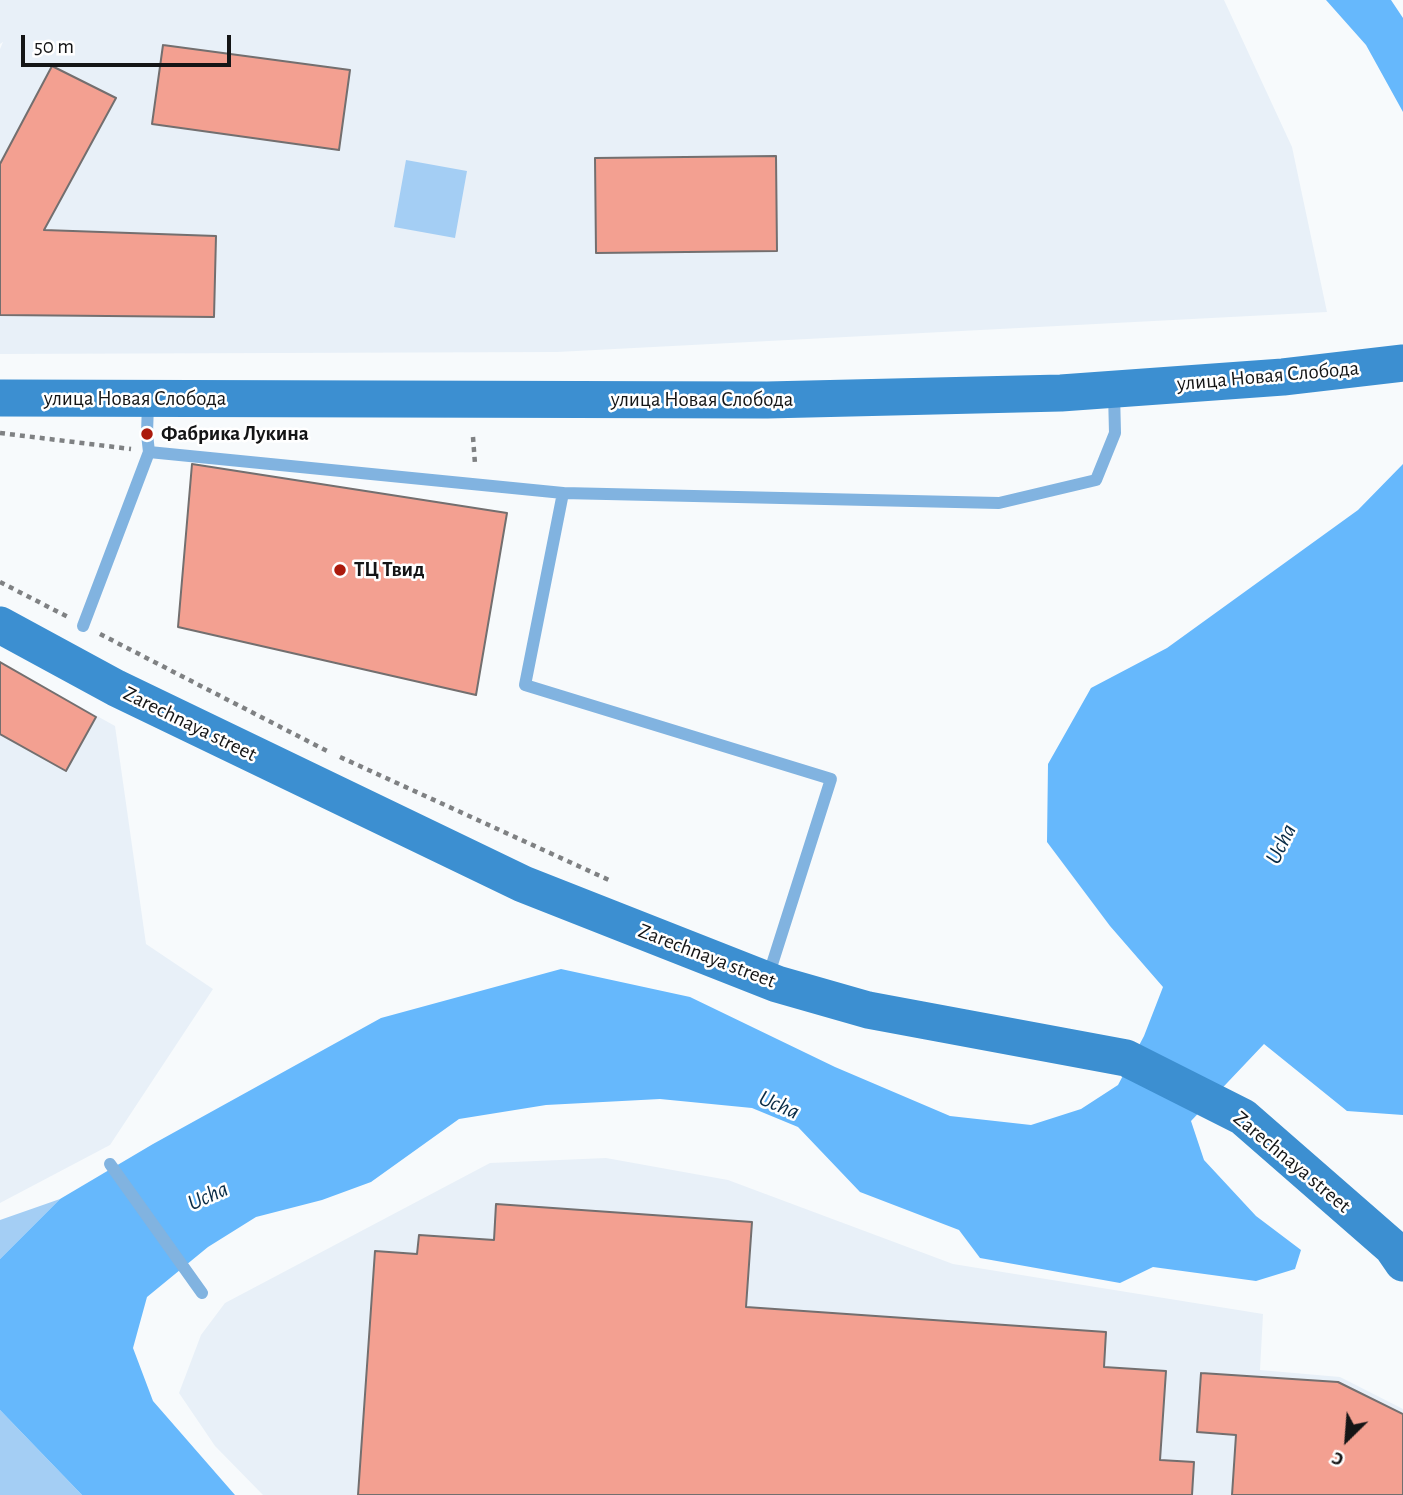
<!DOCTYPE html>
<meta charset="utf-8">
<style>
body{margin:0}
#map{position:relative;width:1403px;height:1495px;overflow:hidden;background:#f7fafc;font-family:"Alegreya Sans",sans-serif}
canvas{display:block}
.north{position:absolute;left:1312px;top:1404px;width:70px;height:70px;-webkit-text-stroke:5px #fff;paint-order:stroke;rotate:205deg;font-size:19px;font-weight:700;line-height:28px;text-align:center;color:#141516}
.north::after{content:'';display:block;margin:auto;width:24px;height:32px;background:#141516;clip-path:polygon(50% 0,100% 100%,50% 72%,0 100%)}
.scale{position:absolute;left:21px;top:35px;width:210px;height:32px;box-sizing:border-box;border:4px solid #141516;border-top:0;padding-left:9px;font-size:21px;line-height:24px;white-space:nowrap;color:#141516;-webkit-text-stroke:5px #fff;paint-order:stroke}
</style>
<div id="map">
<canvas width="1403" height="1495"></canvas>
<div class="north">С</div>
<div class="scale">50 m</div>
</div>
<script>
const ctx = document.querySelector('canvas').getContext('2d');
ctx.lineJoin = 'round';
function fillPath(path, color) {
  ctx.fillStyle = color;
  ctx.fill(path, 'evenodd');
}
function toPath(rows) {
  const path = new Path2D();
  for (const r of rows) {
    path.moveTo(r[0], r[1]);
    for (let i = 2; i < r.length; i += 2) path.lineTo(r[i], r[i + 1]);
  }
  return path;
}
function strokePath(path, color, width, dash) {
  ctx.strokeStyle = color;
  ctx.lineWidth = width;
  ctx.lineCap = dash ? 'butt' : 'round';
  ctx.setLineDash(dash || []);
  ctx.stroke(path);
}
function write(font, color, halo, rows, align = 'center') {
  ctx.font = font + ' "Alegreya Sans",sans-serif';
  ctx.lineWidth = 5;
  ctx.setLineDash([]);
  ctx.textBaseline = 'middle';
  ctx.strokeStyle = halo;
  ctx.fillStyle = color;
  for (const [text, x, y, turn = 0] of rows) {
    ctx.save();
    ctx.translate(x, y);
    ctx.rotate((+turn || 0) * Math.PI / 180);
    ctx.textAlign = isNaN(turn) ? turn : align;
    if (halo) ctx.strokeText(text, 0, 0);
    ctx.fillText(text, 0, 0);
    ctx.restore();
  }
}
const built = toPath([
 [0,0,1224,0,1292,147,1327,312,557,352,0,354,0,49,3,42,0,44],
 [0,662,115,726,146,944,213,989,110,1145,0,1203],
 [606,1158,728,1180,953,1264,1263,1314,1260,1370,1340,1377,1403,1409,1403,1495,263,1495,215,1446,179,1393,201,1335,225,1303,490,1163]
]);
const green = toPath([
 [406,160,467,171,455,238,394,227],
 [60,1199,0,1259,0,1220],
 [0,1410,82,1495,0,1495]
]);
const water = toPath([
 [1326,0,1391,0,1403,18,1403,112,1366,45],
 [1403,464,1403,1115,1347,1111,1264,1044,1191,1121,1204,1160,1256,1216,1301,1250,1295,1269,1256,1281,1153,1267,1120,1283,980,1258,959,1230,860,1192,798,1127,752,1108,660,1099,546,1105,459,1119,371,1182,322,1200,256,1217,208,1247,147,1297,133,1348,153,1401,235,1495,82,1495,0,1410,0,1259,60,1199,153,1144,381,1018,561,969,690,997,835,1067,950,1116,1031,1125,1081,1109,1118,1085,1144,1036,1163,987,1110,926,1047,842,1048,764,1091,688,1167,648,1358,510]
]);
const building = toPath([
 [163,45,350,70,339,150,152,124,163,45],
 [52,66,116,98,44,230,216,236,214,317,0,315,0,164,52,66],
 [776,156,777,251,596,253,595,158,776,156],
 [192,464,507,513,476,695,178,627,192,464],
 [0,662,96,717,66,771,0,734,0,662],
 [496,1204,752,1222,746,1307,1106,1332,1104,1367,1166,1371,1160,1460,1194,1462,1192,1495,358,1495,375,1251,417,1254,419,1235,494,1240,496,1204],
 [1201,1373,1338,1382,1403,1414,1403,1495,1232,1495,1236,1435,1197,1432,1201,1373]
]);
const path = toPath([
 [0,433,131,449],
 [473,437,475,464],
 [0,582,68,617],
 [100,634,329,752],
 [340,757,609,880]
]);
const lane = toPath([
 [148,403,147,434,149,452,563,493,999,503,1096,480,1115,433,1114,393],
 [563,493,525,685,831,779,768,977],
 [83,626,149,452],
 [110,1164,202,1293]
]);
const secondary = toPath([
 [0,398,767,400,1061,393,1283,377,1403,363],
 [0,625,116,688,523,884,777,984,868,1010,1126,1058,1243,1117,1392,1247,1403,1263]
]);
const markers = [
 [147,434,7,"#ab1a0c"],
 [340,570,7,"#ab1a0c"]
];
const streetNames = [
 ["улица Новая Слобода",1268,376,-5],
 ["улица Новая Слобода",135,399],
 ["улица Новая Слобода",702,400],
 ["Zarechnaya street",190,724,26],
 ["Zarechnaya street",707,956,21],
 ["Zarechnaya street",1292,1162,40]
];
const poiNames = [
 ["Фабрика Лукина",161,434],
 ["ТЦ Твид",354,570]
];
const waterNames = [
 ["Ucha",1281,844,-64],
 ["Ucha",779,1105,23],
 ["Ucha",208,1196,-24]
];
fillPath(built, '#e8f0f8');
fillPath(green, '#a4cef4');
fillPath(water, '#66b8fc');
fillPath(building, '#f3a091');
strokePath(building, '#736f6f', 2);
strokePath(path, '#7f8183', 4.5, [5, 5]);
strokePath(lane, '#81b3e0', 12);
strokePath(secondary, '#3c8fd1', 37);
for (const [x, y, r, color] of markers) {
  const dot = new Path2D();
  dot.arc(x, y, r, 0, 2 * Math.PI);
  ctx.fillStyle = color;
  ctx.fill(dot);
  strokePath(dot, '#fff', 2.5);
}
write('21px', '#141516', '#fff', streetNames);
write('bold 21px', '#141516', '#fff', poiNames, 'left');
write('italic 23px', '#082b46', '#fff', waterNames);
</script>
